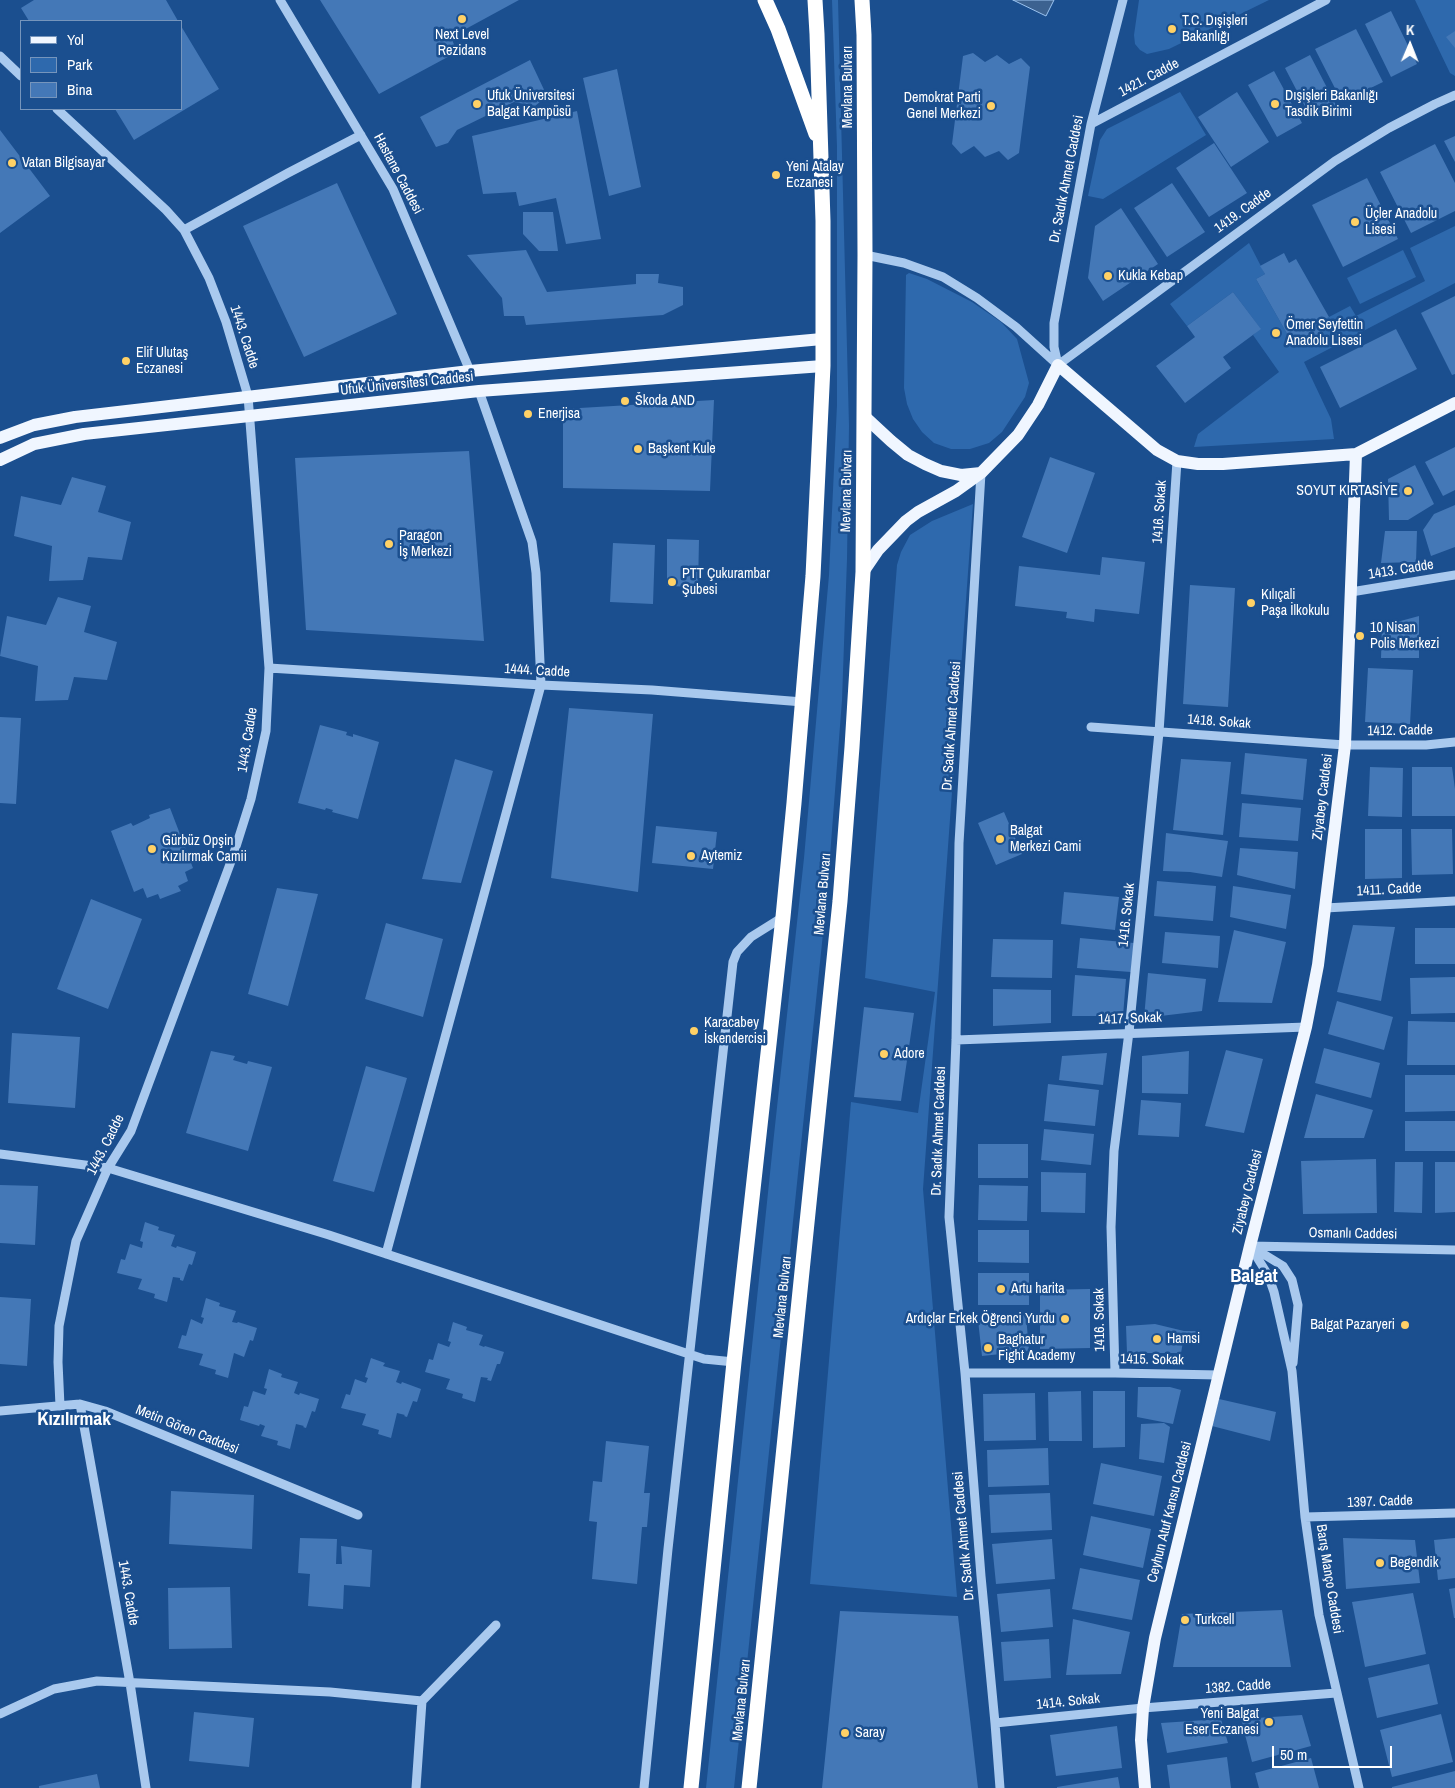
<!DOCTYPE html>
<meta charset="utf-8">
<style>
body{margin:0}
#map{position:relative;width:1455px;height:1788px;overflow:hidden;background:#1b4f8f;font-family:"Archivo Narrow",sans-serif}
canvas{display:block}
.legend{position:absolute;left:20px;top:20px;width:162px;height:90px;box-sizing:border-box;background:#1b4f8f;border:1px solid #7695bc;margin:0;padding:6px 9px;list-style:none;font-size:15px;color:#fff}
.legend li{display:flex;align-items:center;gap:10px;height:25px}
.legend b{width:25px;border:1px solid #7695bc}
.north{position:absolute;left:1385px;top:20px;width:50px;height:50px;-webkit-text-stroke:4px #1b4f8f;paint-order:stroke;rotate:1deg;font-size:14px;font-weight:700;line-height:20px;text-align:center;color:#fff}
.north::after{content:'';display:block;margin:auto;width:18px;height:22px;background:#fff;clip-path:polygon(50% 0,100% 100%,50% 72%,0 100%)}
.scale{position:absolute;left:1272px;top:1746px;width:120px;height:22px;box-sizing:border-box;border:2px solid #fff;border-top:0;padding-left:6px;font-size:15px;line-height:18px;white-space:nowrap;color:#fff;-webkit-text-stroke:4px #1b4f8f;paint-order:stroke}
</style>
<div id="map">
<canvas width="1455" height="1788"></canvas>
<ul class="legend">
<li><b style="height:6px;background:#f0f6ff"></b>Yol</li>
<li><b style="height:14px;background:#2e69ad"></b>Park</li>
<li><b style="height:14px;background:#4478b7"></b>Bina</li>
</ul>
<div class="north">K</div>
<div class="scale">50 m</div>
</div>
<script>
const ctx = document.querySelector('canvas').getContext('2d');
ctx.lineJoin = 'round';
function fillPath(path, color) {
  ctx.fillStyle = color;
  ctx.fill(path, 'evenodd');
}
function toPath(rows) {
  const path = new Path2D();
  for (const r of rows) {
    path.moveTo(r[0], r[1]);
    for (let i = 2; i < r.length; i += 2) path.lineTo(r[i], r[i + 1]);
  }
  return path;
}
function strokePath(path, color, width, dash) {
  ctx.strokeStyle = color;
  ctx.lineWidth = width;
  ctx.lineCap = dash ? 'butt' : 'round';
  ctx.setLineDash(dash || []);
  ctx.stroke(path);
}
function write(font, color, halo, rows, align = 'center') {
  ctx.font = font + ' "Archivo Narrow",sans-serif';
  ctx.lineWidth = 5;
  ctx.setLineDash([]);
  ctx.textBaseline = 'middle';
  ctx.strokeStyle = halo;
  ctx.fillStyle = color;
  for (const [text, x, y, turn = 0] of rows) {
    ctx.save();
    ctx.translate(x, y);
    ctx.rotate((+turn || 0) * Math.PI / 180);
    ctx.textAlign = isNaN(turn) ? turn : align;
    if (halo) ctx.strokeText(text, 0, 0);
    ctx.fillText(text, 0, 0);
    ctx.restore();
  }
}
const green = toPath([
 [832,0,838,0,849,426,847,559,842,700,827,895,734,1788,706,1788,774,1135,804,858,829,575,837,405,837,147],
 [1139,0,1269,0,1169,49,1147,54,1140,50,1135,44,1134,35],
 [1415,0,1455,0,1455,76,1450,73],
 [1180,92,1206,135,1103,199,1088,196,1100,140,1107,129],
 [1455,226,1455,283,1304,362,1331,419,1334,439,1194,447,1198,434,1279,372,1253,335,1260,328,1233,292,1187,326,1170,304,1249,243,1265,274,1256,279,1290,339,1300,334,1305,344,1324,333,1318,323,1329,317,1350,306,1356,316,1425,281,1410,248],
 [1403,250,1416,277,1360,304,1347,278],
 [909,273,927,279,972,302,1001,322,1017,339,1029,383,1025,397,1002,432,989,443,970,449,951,449,934,443,922,432,913,419,907,404,904,388,906,275],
 [973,504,923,1189,957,1597,810,1584,851,1102,918,1113,935,992,865,978,897,565,901,552,910,535,932,521]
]);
const water = toPath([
 [1013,0,1054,0,1046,16,1013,0]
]);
const building = toPath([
 [34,0,166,0,178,21,29,21,21,8],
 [320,0,519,0,451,37,457,52,379,94],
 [1391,11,1417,64,1391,77,1365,24],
 [181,26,219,89,134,140,115,109,181,109],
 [1356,29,1383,82,1342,102,1315,49],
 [1455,31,1455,48,1446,37],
 [973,53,985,62,997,55,1009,64,1021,58,1030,67,1019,153,1008,160,999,151,985,157,974,146,961,154,952,144,963,56],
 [1310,55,1336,105,1311,118,1285,68],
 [530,60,547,96,535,106,514,102,457,130,448,143,436,147,420,117],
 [617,69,641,187,609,196,583,78],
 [1274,71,1302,123,1277,137,1248,85],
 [1237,92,1269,142,1231,167,1198,117],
 [577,111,601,239,566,244,556,198,519,206,516,192,483,194,472,136],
 [0,130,50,196,0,233],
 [1455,136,1455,162,1444,141],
 [1214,143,1247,193,1209,217,1176,168],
 [1435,144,1455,183,1455,211,1411,233,1380,172],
 [1367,178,1398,239,1343,267,1312,205],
 [337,183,397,314,304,357,243,226],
 [1172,183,1205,232,1167,257,1134,208],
 [1121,208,1158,264,1103,301,1088,278,1095,226],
 [523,212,553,212,558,251,539,251,523,234],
 [526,250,547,292,636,284,636,274,659,274,658,283,683,287,683,305,663,315,526,325,524,316,504,316,502,298,467,255],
 [1284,253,1289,263,1296,259,1329,317,1318,323,1324,333,1305,344,1300,334,1290,339,1256,279,1265,274,1260,266],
 [1233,292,1261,329,1223,357,1231,368,1185,403,1156,366,1195,337,1187,326],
 [1455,296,1455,374,1452,375,1421,313],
 [1396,329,1417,369,1340,408,1320,367],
 [714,400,710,491,563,488,563,409],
 [1455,447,1455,490,1443,496,1425,462],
 [469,451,484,641,306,630,295,458],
 [1050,457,1095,473,1067,553,1022,537],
 [1415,465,1434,504,1408,520,1389,520,1388,479],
 [72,477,106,486,98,512,131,522,122,560,88,557,83,580,49,581,52,546,14,536,21,496,61,505],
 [1455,505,1455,547,1431,556,1423,530,1434,514],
 [1385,531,1417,531,1416,562,1381,563],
 [667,539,699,540,698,587,667,586],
 [613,543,655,545,653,604,610,602],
 [1102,557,1145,562,1139,614,1095,609,1094,622,1066,618,1067,612,1015,606,1019,566,1100,575],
 [1190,585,1235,588,1228,707,1183,704],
 [58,597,91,606,84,632,117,642,107,680,74,677,68,700,35,701,38,666,0,656,7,616,46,625],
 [1419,616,1419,658,1381,658,1382,626],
 [1368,668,1413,670,1410,724,1365,722],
 [569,708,653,714,638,892,551,878],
 [0,717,21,718,16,804,0,803],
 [320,725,347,732,346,735,353,737,353,734,379,742,358,819,332,812,333,810,326,808,325,810,298,803],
 [1245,753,1307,759,1303,800,1241,794],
 [455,759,493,771,461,883,422,879],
 [1181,759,1231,762,1223,835,1173,830],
 [1370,767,1403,768,1402,817,1368,816],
 [1412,767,1452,767,1455,789,1455,816,1412,816],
 [1242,803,1301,808,1298,841,1239,837],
 [170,808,193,868,185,872,188,881,178,886,181,891,160,899,158,894,147,898,143,888,134,892,111,831,131,823,133,826,150,818,149,815],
 [1004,812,1022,854,996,865,978,823],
 [656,826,717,832,713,869,652,863],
 [1365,829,1402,829,1402,878,1365,879],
 [1411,829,1452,829,1453,874,1412,875],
 [1166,833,1228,841,1222,877,1190,872,1163,871],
 [1240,848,1298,852,1295,889,1237,875],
 [1157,881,1216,886,1213,921,1154,916],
 [1233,886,1291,895,1286,929,1230,917],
 [277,888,318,894,288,1006,248,994],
 [1064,892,1119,897,1115,930,1061,924],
 [91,899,142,919,108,1009,57,989],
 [386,923,443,939,423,1017,365,999],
 [1353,925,1395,927,1381,1001,1337,992],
 [1415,928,1455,928,1455,964,1415,964],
 [1234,930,1286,942,1272,1003,1218,1002],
 [1165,932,1220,936,1218,968,1162,963],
 [1080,938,1134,943,1131,972,1077,968],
 [993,939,1053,940,1052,978,991,977],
 [1148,973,1206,979,1202,1011,1144,1018],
 [1075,975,1126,979,1123,1016,1072,1016],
 [1455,977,1455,1013,1411,1014,1410,978],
 [993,989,1051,990,1051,1023,993,1026],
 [1337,1001,1393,1017,1384,1050,1328,1034],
 [864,1007,914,1013,901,1101,854,1097],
 [1408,1021,1455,1022,1455,1065,1407,1065],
 [12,1033,80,1037,75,1108,8,1103],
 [1324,1048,1380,1063,1371,1098,1315,1083],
 [1226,1050,1263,1059,1244,1133,1205,1126],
 [211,1051,235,1056,233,1060,247,1064,248,1061,272,1067,248,1151,186,1133],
 [1189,1051,1188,1094,1142,1093,1142,1056],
 [1107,1053,1103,1085,1059,1080,1062,1056],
 [366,1066,407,1078,374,1192,333,1181],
 [1405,1075,1455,1075,1455,1111,1405,1112],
 [1048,1084,1099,1090,1095,1126,1044,1121],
 [1316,1094,1373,1110,1364,1138,1304,1138],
 [1141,1100,1181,1103,1179,1137,1138,1135],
 [1405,1121,1455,1121,1455,1151,1405,1151],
 [1044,1129,1094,1134,1091,1165,1041,1160],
 [978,1144,1028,1144,1028,1178,978,1178],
 [1376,1159,1377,1213,1303,1214,1301,1161],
 [1395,1162,1423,1162,1422,1213,1394,1212],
 [1435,1162,1455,1162,1455,1212,1435,1213],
 [1041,1172,1086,1173,1085,1213,1041,1212],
 [0,1185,38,1186,35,1245,0,1243],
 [979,1185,1028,1186,1027,1221,978,1220],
 [145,1222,159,1227,158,1230,175,1235,171,1246,176,1248,177,1246,196,1252,192,1265,189,1264,183,1281,180,1280,180,1278,173,1277,167,1302,154,1298,155,1294,138,1289,142,1279,117,1273,121,1259,125,1260,130,1244,142,1248,143,1242,140,1241],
 [978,1230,1029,1230,1029,1263,978,1262],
 [978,1273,1029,1273,1029,1305,978,1305],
 [1090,1289,1090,1348,1040,1349,1040,1290],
 [0,1297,31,1299,27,1366,0,1364],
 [206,1298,220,1303,219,1306,236,1311,232,1322,237,1323,238,1322,257,1328,253,1341,250,1340,244,1357,234,1353,228,1378,215,1374,216,1370,199,1365,203,1354,178,1348,182,1335,186,1336,191,1319,202,1324,204,1318,201,1317],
 [1026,1315,1029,1351,982,1356,978,1320],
 [453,1322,467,1327,466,1330,483,1335,479,1345,484,1347,485,1346,504,1352,500,1364,497,1364,491,1381,487,1380,488,1378,481,1377,475,1402,462,1398,463,1394,446,1389,450,1379,425,1372,429,1359,433,1360,438,1343,449,1347,451,1342,448,1341],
 [1155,1324,1184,1331,1196,1331,1194,1344,1183,1342,1181,1353,1127,1353,1126,1326],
 [371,1358,385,1363,383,1366,400,1371,396,1382,401,1384,402,1382,421,1389,417,1402,413,1401,407,1417,404,1416,405,1415,397,1413,391,1438,378,1434,379,1430,362,1425,366,1414,341,1408,346,1394,350,1395,355,1379,366,1383,368,1378,365,1377],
 [269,1369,282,1374,281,1377,298,1382,294,1393,299,1395,300,1393,319,1399,315,1412,312,1411,306,1428,303,1427,304,1426,296,1424,290,1449,277,1445,278,1441,261,1436,265,1426,260,1424,259,1426,240,1420,244,1406,248,1407,253,1391,265,1395,267,1389,264,1388],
 [1138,1387,1170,1387,1181,1390,1173,1424,1137,1417],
 [1081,1391,1082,1441,1049,1441,1048,1392],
 [1093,1391,1125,1391,1125,1447,1093,1448],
 [1035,1393,1036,1440,984,1441,983,1394],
 [1219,1399,1276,1412,1270,1441,1212,1426],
 [1164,1423,1170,1427,1164,1463,1139,1459,1141,1424],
 [606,1441,649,1446,644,1493,650,1493,647,1527,642,1527,637,1584,592,1579,597,1522,589,1521,593,1481,602,1482],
 [1048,1448,1049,1485,988,1487,987,1450],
 [1101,1463,1162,1476,1154,1516,1093,1504],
 [171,1491,254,1495,252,1549,169,1544],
 [1050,1493,1052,1530,991,1533,989,1495],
 [1091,1516,1151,1529,1143,1568,1083,1555],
 [300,1538,337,1539,336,1564,342,1564,341,1546,372,1550,370,1587,344,1585,343,1609,308,1606,310,1574,298,1573],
 [1343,1538,1415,1540,1420,1583,1346,1589],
 [1455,1538,1455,1578,1438,1580,1434,1540],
 [1052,1539,1055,1579,996,1584,992,1544],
 [1080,1568,1140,1580,1132,1620,1072,1609],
 [230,1587,232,1648,169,1649,168,1588],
 [1455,1588,1455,1618,1454,1618,1449,1589],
 [1050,1589,1053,1627,1001,1632,997,1594],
 [1413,1593,1426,1654,1365,1667,1352,1602],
 [1282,1610,1291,1667,1173,1667,1182,1614],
 [840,1611,958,1616,978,1788,822,1788],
 [1073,1619,1130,1632,1121,1674,1066,1675],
 [1049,1639,1051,1678,1004,1681,1001,1642],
 [1429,1664,1438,1704,1377,1718,1368,1678],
 [194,1712,254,1718,249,1767,189,1761],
 [1441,1714,1453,1762,1392,1777,1380,1730],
 [1302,1715,1311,1746,1252,1762,1241,1719],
 [1221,1719,1228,1743,1167,1753,1161,1723],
 [1117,1726,1122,1768,1056,1776,1050,1735],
 [1227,1757,1231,1788,1170,1788,1167,1765],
 [1311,1758,1319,1788,1259,1788,1255,1773],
 [1455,1771,1455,1788,1392,1788,1392,1787],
 [97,1774,100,1788,39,1788,39,1786],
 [1118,1777,1120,1788,1057,1788,1057,1787]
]);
const minor = toPath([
 [280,0,393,189,470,371],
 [0,56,21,76],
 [57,109,166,210,184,230,209,278,226,322,248,396,269,668,266,731,251,799,233,856,131,1131,108,1168,76,1241,59,1326,58,1362,60,1406],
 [1091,124,1326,0],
 [184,230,288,173,361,135],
 [865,255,904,263,943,277,977,298,1016,327,1058,365],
 [1058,365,1335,161,1389,128,1435,104,1455,95],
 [1058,365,1054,347,1054,323,1091,124,1123,0],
 [981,473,959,843,956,1040,949,1217,965,1373,981,1576,995,1723,1000,1788],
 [1351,592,1455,575],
 [269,668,541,685,652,690,803,702],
 [1091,727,1345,745,1426,745,1455,742],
 [1325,908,1455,901],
 [956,1040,1306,1027],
 [0,1154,108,1168,329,1235,704,1359,734,1362],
 [1250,1246,1268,1275,1274,1292,1292,1371,1305,1517,1319,1615,1359,1788],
 [1250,1246,1455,1250],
 [1252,1247,1283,1266,1292,1280,1298,1305,1293,1363],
 [386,1254,541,685,536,573,532,542,479,391],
 [965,1373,1115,1373,1219,1375],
 [1115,1373,1111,1227,1114,1151,1129,1032,1159,732,1177,461],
 [80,1404,130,1683,146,1788],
 [0,1411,80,1404,105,1411,358,1515],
 [1305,1517,1455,1513],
 [422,1701,496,1625],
 [0,1714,54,1689,97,1681,330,1692,422,1701,416,1788],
 [995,1723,1143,1708,1336,1693],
 [644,1788,668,1549,733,962,737,952,751,937,783,917]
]);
const major = toPath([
 [864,416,891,441,908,455,925,464,941,471,961,475,981,473],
 [0,438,34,425,75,417,470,371,822,339],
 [0,460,34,444,84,434,479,391,823,366],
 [863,572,878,550,906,521,918,512,956,491,981,473,1018,435,1038,405,1058,365,1157,450,1177,461,1198,464,1223,464,1356,454],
 [1145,1788,1141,1740,1143,1708,1155,1638,1250,1246,1306,1027,1318,965,1345,745,1356,454,1455,403]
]);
const highway = toPath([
 [765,0,778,29,816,134],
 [691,1788,734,1362,783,917,794,803,813,576,823,366,823,221,817,34,815,0],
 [749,1788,840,901,852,747,863,572,865,255,864,35,862,0]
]);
const markers = [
 [462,19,5,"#ffd166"],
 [1172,29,5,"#ffd166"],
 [477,104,5,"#ffd166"],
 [1275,104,5,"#ffd166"],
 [991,106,5,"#ffd166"],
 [12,163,5,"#ffd166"],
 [776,175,5,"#ffd166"],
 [1355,222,5,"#ffd166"],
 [1108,276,5,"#ffd166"],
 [1276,333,5,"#ffd166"],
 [126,361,5,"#ffd166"],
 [625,401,5,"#ffd166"],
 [528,414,5,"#ffd166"],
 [638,449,5,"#ffd166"],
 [1408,491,5,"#ffd166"],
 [389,544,5,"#ffd166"],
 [672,582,5,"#ffd166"],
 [1251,603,5,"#ffd166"],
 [1360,636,5,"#ffd166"],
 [1000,839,5,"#ffd166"],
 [152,849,5,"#ffd166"],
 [691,856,5,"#ffd166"],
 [694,1031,5,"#ffd166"],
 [884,1054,5,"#ffd166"],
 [1001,1289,5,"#ffd166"],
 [1065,1319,5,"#ffd166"],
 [1405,1325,5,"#ffd166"],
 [1157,1339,5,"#ffd166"],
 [988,1348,5,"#ffd166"],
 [1380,1563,5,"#ffd166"],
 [1185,1620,5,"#ffd166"],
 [1269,1722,5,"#ffd166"],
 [845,1733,5,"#ffd166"]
];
const poiNames = [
 ["T.C. Dışişleri",1182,21],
 ["Bakanlığı",1182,37],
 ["Next Level",462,35,"center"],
 ["Rezidans",462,51,"center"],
 ["Ufuk Üniversitesi",487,96],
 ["Balgat Kampüsü",487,112],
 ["Dışişleri Bakanlığı",1285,96],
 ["Tasdik Birimi",1285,112],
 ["Demokrat Parti",981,98,"right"],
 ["Genel Merkezi",981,114,"right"],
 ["Vatan Bilgisayar",22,163],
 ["Yeni Atalay",786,167],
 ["Eczanesi",786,183],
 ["Üçler Anadolu",1365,214],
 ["Lisesi",1365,230],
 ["Kukla Kebap",1118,276],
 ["Ömer Seyfettin",1286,325],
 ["Anadolu Lisesi",1286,341],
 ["Elif Ulutaş",136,353],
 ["Eczanesi",136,369],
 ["Škoda AND",635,401],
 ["Enerjisa",538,414],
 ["Başkent Kule",648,449],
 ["SOYUT KIRTASİYE",1398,491,"right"],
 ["Paragon",399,536],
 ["İş Merkezi",399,552],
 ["PTT Çukurambar",682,574],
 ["Şubesi",682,590],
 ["Kılıçali",1261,595],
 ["Paşa İlkokulu",1261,611],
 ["10 Nisan",1370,628],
 ["Polis Merkezi",1370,644],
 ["Balgat",1010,831],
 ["Merkezi Cami",1010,847],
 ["Gürbüz Opşin",162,841],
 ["Kızılırmak Camii",162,857],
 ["Aytemiz",701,856],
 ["Karacabey",704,1023],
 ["İskendercisi",704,1039],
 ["Adore",894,1054],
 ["Artu harita",1011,1289],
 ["Ardıçlar Erkek Öğrenci Yurdu",1055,1319,"right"],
 ["Balgat Pazaryeri",1395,1325,"right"],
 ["Hamsi",1167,1339],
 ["Baghatur",998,1340],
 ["Fight Academy",998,1356],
 ["Begendik",1390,1563],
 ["Turkcell",1195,1620],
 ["Yeni Balgat",1259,1714,"right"],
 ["Eser Eczanesi",1259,1730,"right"],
 ["Saray",855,1733]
];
const streetNames = [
 ["1421. Cadde",1149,78,-28],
 ["Mevlana Bulvarı",848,87,-90],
 ["Hastane Caddesi",398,174,62],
 ["Dr. Sadık Ahmet Caddesi",1067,179,-79],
 ["1419. Cadde",1243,211,-36],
 ["1443. Cadde",244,337,72],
 ["Ufuk Üniversitesi Caddesi",407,384,-6],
 ["Mevlana Bulvarı",847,491,-89],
 ["1416. Sokak",1160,512,-86],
 ["1413. Cadde",1401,570,-9],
 ["1444. Cadde",537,671,3],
 ["1418. Sokak",1219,722,4],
 ["Dr. Sadık Ahmet Caddesi",952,726,-86],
 ["1412. Cadde",1400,731,-1],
 ["1443. Cadde",248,740,-81],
 ["Ziyabey Caddesi",1323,797,-83],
 ["1411. Cadde",1389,890,-3],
 ["Mevlana Bulvarı",823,894,-85],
 ["1416. Sokak",1127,915,-84],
 ["1417. Sokak",1130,1019,-2],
 ["Dr. Sadık Ahmet Caddesi",939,1131,-88],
 ["1443. Cadde",106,1145,-63],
 ["Ziyabey Caddesi",1248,1192,-76],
 ["Osmanlı Caddesi",1353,1234,1],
 ["Mevlana Bulvarı",783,1297,-84],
 ["1416. Sokak",1100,1320,-91],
 ["1415. Sokak",1152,1360,1],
 ["Metin Gören Caddesi",187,1430,22],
 ["1397. Cadde",1380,1502,-2],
 ["Ceyhun Atuf Kansu Caddesi",1170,1512,-76],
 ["Dr. Sadık Ahmet Caddesi",964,1536,-95],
 ["Barış Manço Caddesi",1329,1579,81],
 ["1443. Cadde",128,1593,80],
 ["1382. Cadde",1238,1687,-4],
 ["Mevlana Bulvarı",742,1700,-84],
 ["1414. Sokak",1068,1702,-6]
];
const districtNames = [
 ["Balgat",1254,1277],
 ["Kızılırmak",74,1420]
];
fillPath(green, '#2e69ad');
fillPath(water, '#3c6290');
strokePath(water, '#9cc4f0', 1);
fillPath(building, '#4478b7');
strokePath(minor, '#a9c9ee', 9);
strokePath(major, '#f0f6ff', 12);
strokePath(highway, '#fff', 15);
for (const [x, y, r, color] of markers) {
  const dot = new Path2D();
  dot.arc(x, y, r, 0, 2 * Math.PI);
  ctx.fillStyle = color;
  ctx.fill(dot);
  strokePath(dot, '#1b4f8f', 2);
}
write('14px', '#fff', '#1b4f8f', poiNames, 'left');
write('14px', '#fff', '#1b4f8f', streetNames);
write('bold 19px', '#fff', '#1b4f8f', districtNames);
</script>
